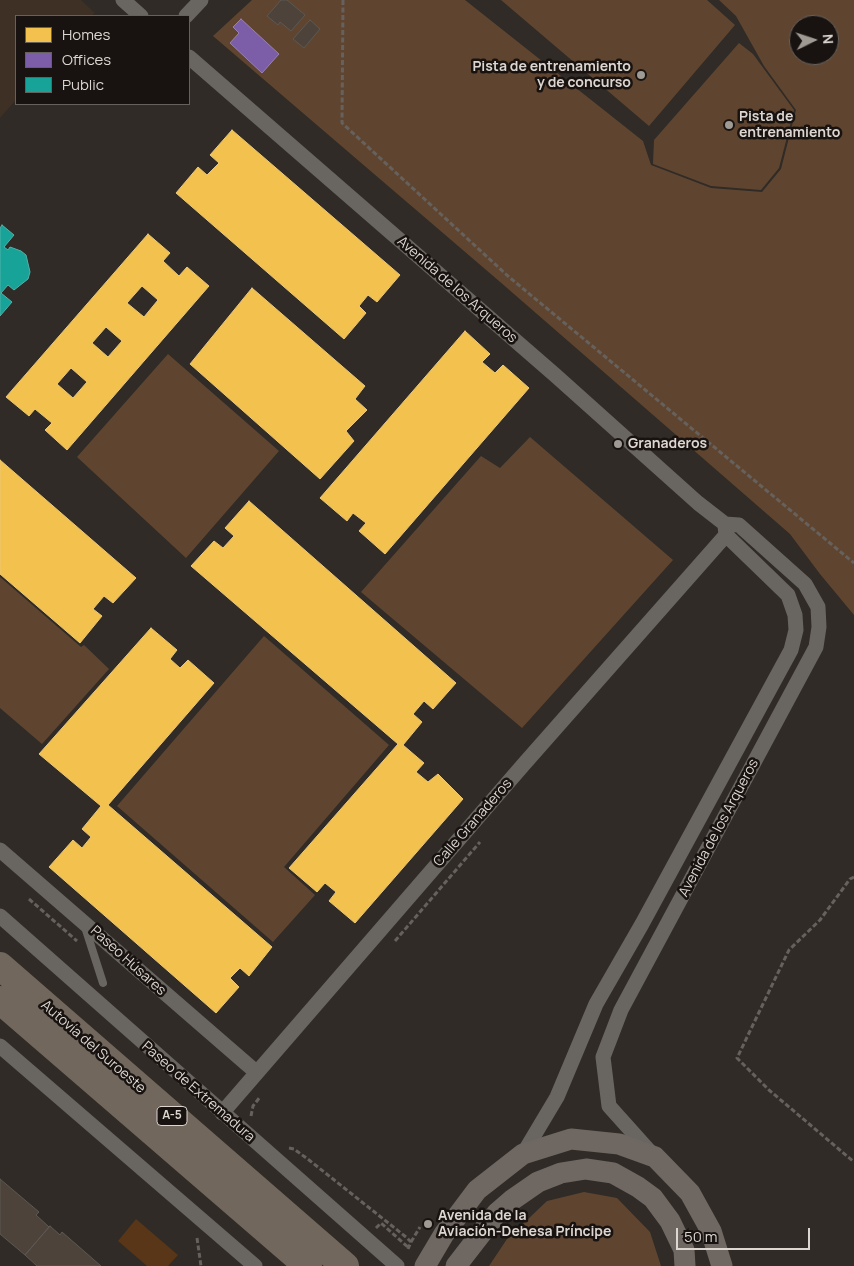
<!DOCTYPE html>
<meta charset="utf-8">
<style>
body{margin:0}
#map{position:relative;width:854px;height:1266px;overflow:hidden;background:#302b26;font-family:Manrope,sans-serif}
canvas{display:block}
.legend{position:absolute;left:15px;top:15px;width:175px;height:90px;box-sizing:border-box;background:#181310;border:1px solid #66615d;margin:0;padding:6px 9px;list-style:none;font-size:15px;color:#dcd5d0}
.legend li{display:flex;align-items:center;gap:10px;height:25px}
.legend b{width:25px;border:1px solid #66615d}
.north{position:absolute;left:789px;top:15px;width:50px;height:50px;box-sizing:border-box;background:#181310;border:1px solid #66615d;border-radius:50%;rotate:86deg;font-size:14px;font-weight:700;line-height:20px;text-align:center;color:#dcd5d0}
.north::after{content:'';display:block;margin:auto;width:18px;height:22px;background:#a09a94;clip-path:polygon(50% 0,100% 100%,50% 72%,0 100%)}
.scale{position:absolute;left:676px;top:1228px;width:134px;height:22px;box-sizing:border-box;border:2px solid #dcd5d0;border-top:0;padding-left:6px;font-size:15px;line-height:18px;white-space:nowrap;color:#dcd5d0;-webkit-text-stroke:4px #181310;paint-order:stroke}
</style>
<div id="map">
<canvas width="854" height="1266"></canvas>
<ul class="legend">
<li><b style="height:14px;background:#f2c14e"></b>Homes</li>
<li><b style="height:14px;background:#7b5ea7"></b>Offices</li>
<li><b style="height:14px;background:#17a398"></b>Public</li>
</ul>
<div class="north">N</div>
<div class="scale">50 m</div>
</div>
<script>
const ctx = document.querySelector('canvas').getContext('2d');
ctx.lineJoin = 'round';
function fillPath(path, color) {
  ctx.fillStyle = color;
  ctx.fill(path, 'evenodd');
}
function toPath(rows) {
  const path = new Path2D();
  for (const r of rows) {
    path.moveTo(r[0], r[1]);
    for (let i = 2; i < r.length; i += 2) path.lineTo(r[i], r[i + 1]);
  }
  return path;
}
function strokePath(path, color, width, dash) {
  ctx.strokeStyle = color;
  ctx.lineWidth = width;
  ctx.lineCap = dash ? 'butt' : 'round';
  ctx.setLineDash(dash || []);
  ctx.stroke(path);
}
function write(font, color, halo, rows, align = 'center') {
  ctx.font = font + ' Manrope,sans-serif';
  ctx.lineWidth = 5;
  ctx.setLineDash([]);
  ctx.textBaseline = 'middle';
  ctx.strokeStyle = halo;
  ctx.fillStyle = color;
  for (const [text, x, y, turn = 0] of rows) {
    ctx.save();
    ctx.translate(x, y);
    ctx.rotate((+turn || 0) * Math.PI / 180);
    ctx.textAlign = isNaN(turn) ? turn : align;
    if (halo) ctx.strokeText(text, 0, 0);
    ctx.fillText(text, 0, 0);
    ctx.restore();
  }
}
const built = toPath([
 [0,0,81,0,95,13,91,16,16,16,16,100,0,118]
]);
const green = toPath([
 [252,0,465,0,643,141,651,165,711,188,762,192,781,169,796,110,764,66,736,16,719,0,854,0,854,615,820,574,790,534,499,281,213,36],
 [799,25,829,25,829,55,799,55],
 [501,0,707,0,735,25,649,126],
 [739,43,753,54,794,110,779,168,761,190,711,186,653,164,654,140],
 [168,354,279,451,186,558,77,457],
 [530,437,673,560,522,728,361,592,481,456,500,468],
 [0,577,81,647,84,645,109,669,42,744,0,708],
 [264,636,389,745,284,867,315,895,273,942,117,806],
 [584,1192,617,1198,650,1232,661,1266,489,1266,507,1239,547,1201]
]);
const water = toPath([
 [136,1219,178,1255,168,1266,147,1266,118,1241]
]);
const homes = toPath([
 [232,130,400,275,377,302,368,295,359,306,366,313,344,339,176,193,198,167,207,175,219,163,210,155,232,130],
 [148,234,170,253,163,261,179,276,187,267,209,286,67,450,45,430,52,423,35,409,29,416,6,397,148,234],
 [142,286,158,300,144,317,127,303,142,286],
 [106,327,122,341,108,357,92,343,106,327],
 [71,368,87,382,73,398,57,384,71,368],
 [252,288,365,386,355,399,367,410,346,431,354,441,320,479,190,364,252,288],
 [465,331,490,354,482,362,495,373,503,365,529,388,385,554,359,531,366,523,353,513,347,521,320,498,465,331],
 [0,460,136,578,113,603,104,596,93,609,102,616,80,643,0,574,0,460],
 [249,501,456,683,433,709,424,701,413,714,422,722,403,745,424,763,416,772,428,782,438,774,463,799,355,923,329,901,336,892,325,883,317,892,289,868,398,744,191,566,214,541,223,548,234,536,225,528,249,501],
 [151,628,177,650,170,659,180,668,188,660,214,683,108,805,272,947,249,976,240,968,230,978,239,987,216,1013,49,867,73,840,82,848,91,837,82,829,101,806,39,754,151,628]
]);
const offices = toPath([
 [241,19,279,54,262,73,230,43,239,33,233,27,241,19]
]);
const public = toPath([
 [2,225,14,235,4,247,8,250,10,247,21,251,26,255,30,272,28,279,14,290,8,285,1,293,12,302,0,316,0,228,2,225]
]);
const building = toPath([
 [281,0,287,0,305,15,291,31,280,22,278,25,267,16,281,0],
 [310,20,320,29,304,48,293,39,310,20],
 [0,1179,39,1212,36,1215,49,1227,25,1255,0,1234,0,1179],
 [50,1226,60,1235,62,1232,101,1266,37,1266,25,1255,50,1226]
]);
const path = toPath([
 [343,0,342,123,509,277,854,563],
 [854,877,850,879,820,920,789,950,737,1058,769,1090,854,1162],
 [29,899,77,941],
 [395,941,480,842],
 [251,1116,253,1106,260,1097],
 [289,1148,294,1149,309,1160,406,1237,411,1242,408,1249],
 [376,1228,381,1223,409,1248],
 [197,1238,201,1266],
 [411,1242,420,1227]
]);
const service = toPath([
 [85,927,103,983]
]);
const minor = toPath([
 [123,0,141,16],
 [186,16,201,0],
 [189,57,555,375,698,503,725,524,739,525,805,584,818,607,819,627,816,647,621,1010,603,1057,609,1106,652,1154],
 [0,850,256,1072],
 [0,916,397,1266],
 [0,1046,255,1266],
 [222,1113,524,764,726,535],
 [523,1154,557,1097,596,1004,642,924,791,650,796,630,795,615,788,595,726,535,725,526]
]);
const secondary = toPath([
 [425,1266,444,1234,477,1190,523,1154,571,1139,619,1144,655,1157,690,1193,711,1231,722,1266],
 [456,1266,497,1213,512,1200,538,1182,561,1173,586,1169,613,1173,638,1187,653,1198,670,1221,684,1250,685,1266]
]);
const motorway = toPath([
 [0,966,345,1266],
 [0,1000,308,1266]
]);
const markers = [
 [641,75,5,"#a09a94"],
 [729,125,5,"#a09a94"],
 [618,444,5,"#a09a94"],
 [428,1224,5,"#a09a94"]
];
const shields = [
 [172,1116,30]
];
const shieldNames = [
 ["A-5",172,1116]
];
const poiNames = [
 ["Pista de entrenamiento",631,67,"right"],
 ["y de concurso",631,83,"right"],
 ["Pista de",739,117],
 ["entrenamiento",739,133],
 ["Granaderos",628,444],
 ["Avenida de la",438,1216],
 ["Aviación-Dehesa Príncipe",438,1232]
];
const streetNames = [
 ["Avenida de los Arqueros",457,290,41],
 ["Calle Granaderos",473,823,-49],
 ["Avenida de los Arqueros",719,828,-62],
 ["Paseo Húsares",128,961,42],
 ["Autovía del Suroeste",93,1047,41],
 ["Paseo de Extremadura",198,1092,41]
];
fillPath(built, '#3e3024');
fillPath(green, '#5f4530');
fillPath(water, '#583617');
fillPath(homes, '#f2c14e');
strokePath(homes, '#ebc775', 1);
fillPath(offices, '#7b5ea7');
strokePath(offices, '#9882b3', 1);
fillPath(public, '#17a398');
strokePath(public, '#52b2a9', 1);
fillPath(building, '#4d433a');
strokePath(building, '#5c5853', 1);
strokePath(path, '#66615d', 3, [5, 2.5]);
strokePath(service, '#696561', 8);
strokePath(minor, '#696561', 15);
strokePath(secondary, '#6f6862', 21);
strokePath(motorway, '#72675d', 28);
for (const [x, y, r, color] of markers) {
  const dot = new Path2D();
  dot.arc(x, y, r, 0, 2 * Math.PI);
  ctx.fillStyle = color;
  ctx.fill(dot);
  strokePath(dot, '#181310', 2);
}
for (const [x, y, w] of shields) {
  const box = new Path2D();
  box.roundRect(x - w / 2, y - 9.5, w, 19, 4);
  ctx.fillStyle = '#181310';
  ctx.fill(box);
  strokePath(box, '#dcd5d0', 1);
}
write('bold 12px', '#dcd5d0', null, shieldNames);
write('bold 14px', '#dcd5d0', '#181310', poiNames, 'left');
write('14px', '#dcd5d0', '#181310', streetNames);
</script>
